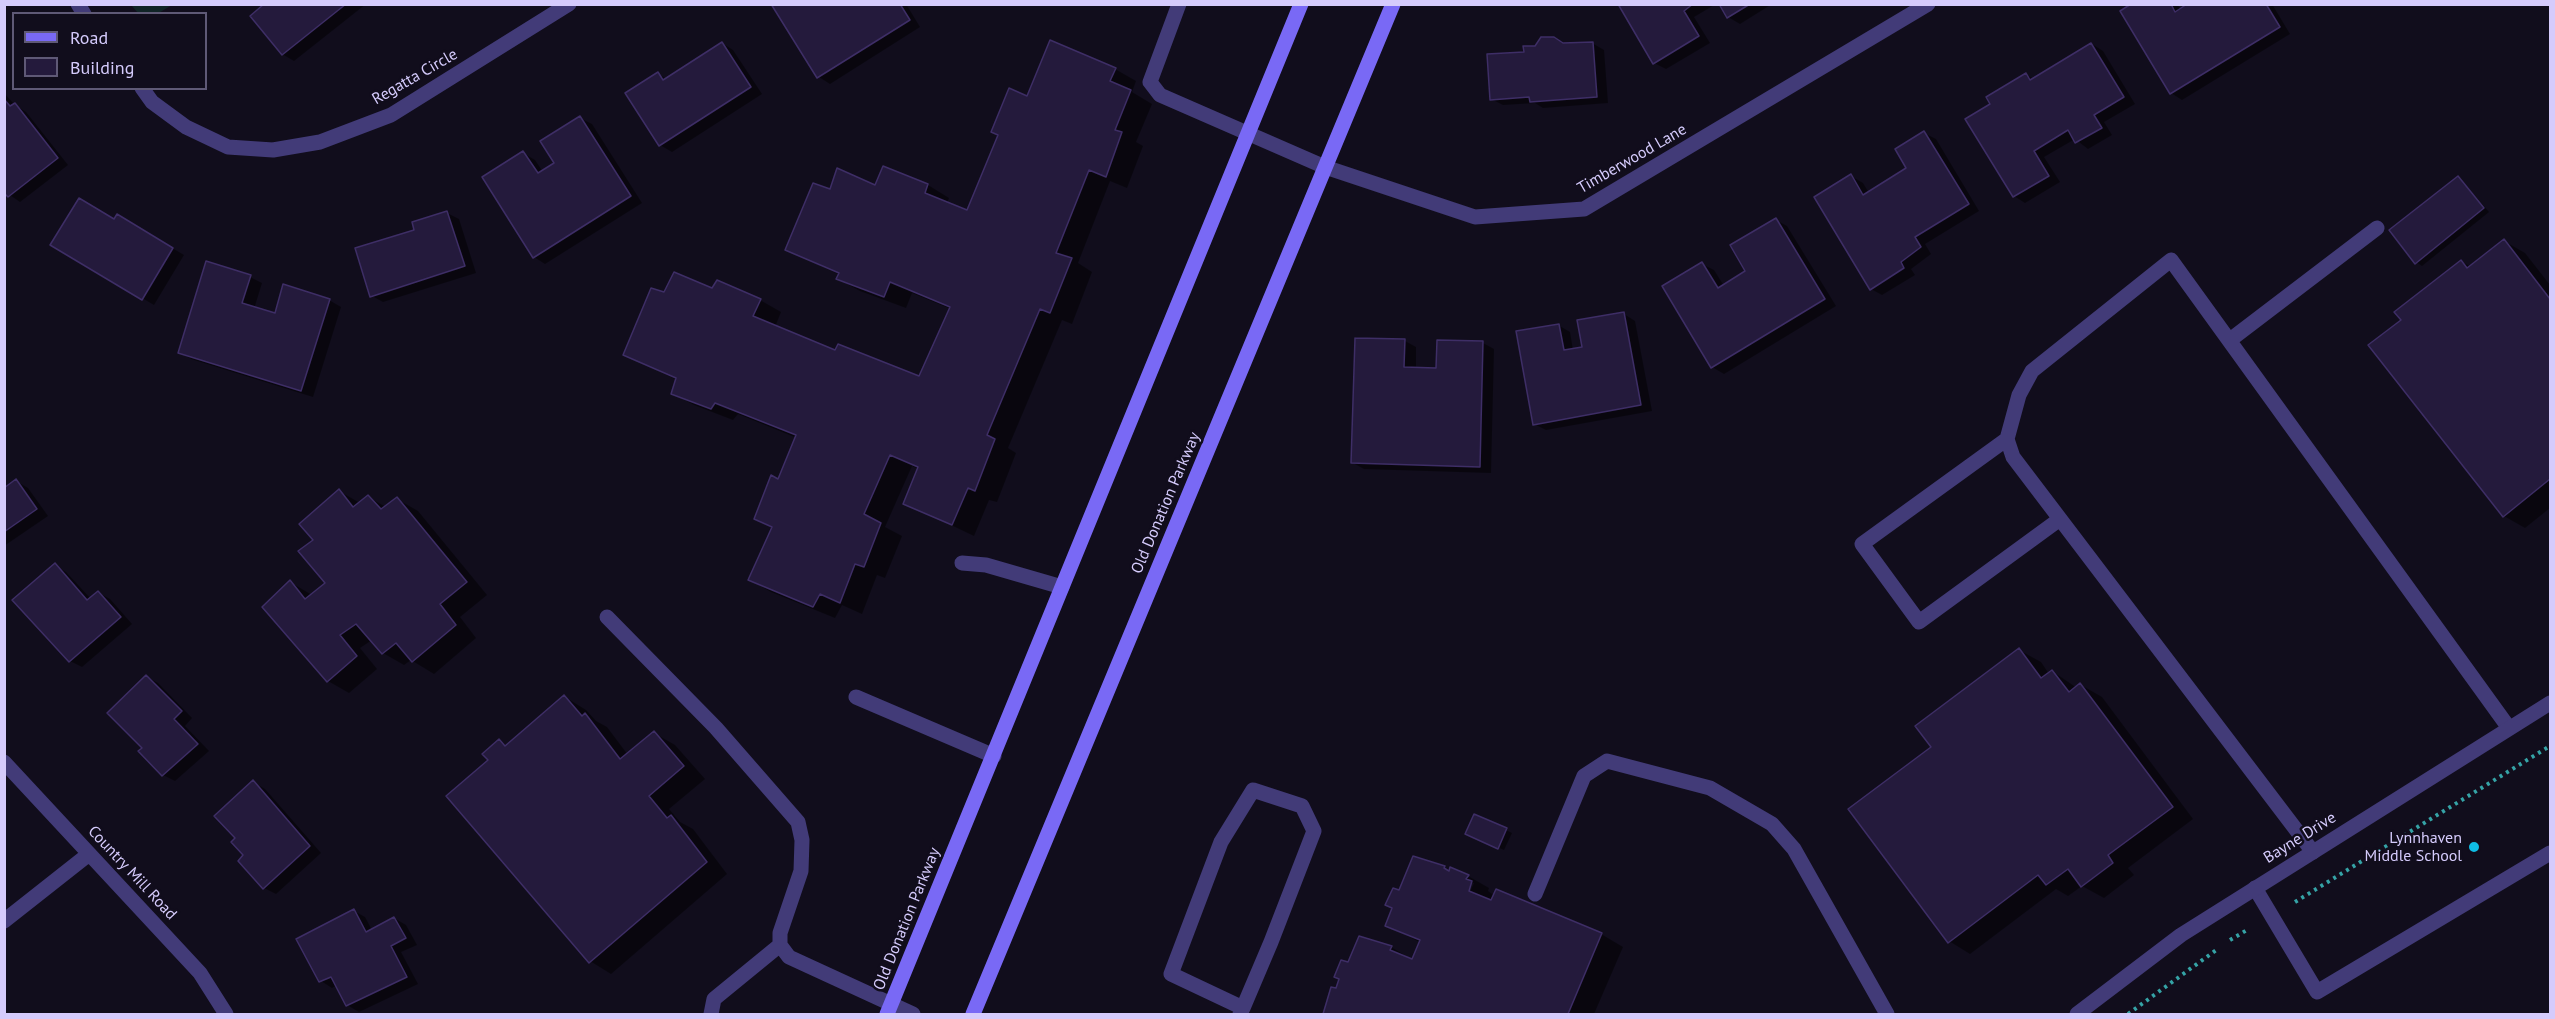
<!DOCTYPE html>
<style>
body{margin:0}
#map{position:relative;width:2555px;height:1019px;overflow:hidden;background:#110d1c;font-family:"PT Sans",sans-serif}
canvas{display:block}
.frame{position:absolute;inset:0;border:6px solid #d5cbfc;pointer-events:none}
.legend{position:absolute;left:12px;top:12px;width:195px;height:78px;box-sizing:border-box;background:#110d1c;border:2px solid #5f5976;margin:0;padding:8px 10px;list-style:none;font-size:18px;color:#d5cbfc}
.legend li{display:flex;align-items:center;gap:12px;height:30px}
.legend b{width:30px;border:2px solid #5f5976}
</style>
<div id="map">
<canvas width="2555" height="1019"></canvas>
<div class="frame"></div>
<ul class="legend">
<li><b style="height:8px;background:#7969f5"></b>Road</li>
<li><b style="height:16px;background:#241a3c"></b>Building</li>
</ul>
</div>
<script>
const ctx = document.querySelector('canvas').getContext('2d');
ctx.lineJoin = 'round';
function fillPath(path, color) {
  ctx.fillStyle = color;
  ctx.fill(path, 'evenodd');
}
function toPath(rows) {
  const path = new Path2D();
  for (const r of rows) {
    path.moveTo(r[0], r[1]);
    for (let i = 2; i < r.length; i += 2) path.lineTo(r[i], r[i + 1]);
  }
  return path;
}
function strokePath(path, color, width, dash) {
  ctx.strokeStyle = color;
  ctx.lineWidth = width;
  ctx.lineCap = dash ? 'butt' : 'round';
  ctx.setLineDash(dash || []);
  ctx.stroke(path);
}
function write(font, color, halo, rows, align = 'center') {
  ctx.font = font + ' "PT Sans",sans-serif';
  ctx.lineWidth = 5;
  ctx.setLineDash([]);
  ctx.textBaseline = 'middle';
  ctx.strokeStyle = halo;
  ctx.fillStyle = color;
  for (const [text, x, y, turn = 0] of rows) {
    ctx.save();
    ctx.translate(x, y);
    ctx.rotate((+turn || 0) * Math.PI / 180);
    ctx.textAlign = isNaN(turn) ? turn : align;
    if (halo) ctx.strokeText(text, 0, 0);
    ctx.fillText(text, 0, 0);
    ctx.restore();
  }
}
const green = toPath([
 [131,5,172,5,157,14,138,13]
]);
const shadow = toPath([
 [266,4,366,4,294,61,282,54],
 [773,4,906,4,920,27,830,84,819,77],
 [1619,4,1716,4,1694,17,1710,43,1666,69,1654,63],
 [1721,4,1772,4,1740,24,1728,17],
 [2134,4,2177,4,2181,10,2190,4,2272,4,2290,34,2182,100,2171,93],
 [722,43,733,50,762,94,672,152,660,145,658,74,667,79],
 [1592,43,1604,50,1608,103,1543,108,1535,103,1503,105,1491,99,1565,45],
 [2092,44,2103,51,2135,104,2104,122,2112,135,2088,149,2075,139,2044,157,2060,182,2025,203,2014,196,1992,105,2026,75,2034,79],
 [1115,69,1136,81,1132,92,1152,104,1136,142,1143,146,1127,188,1110,181,1078,263,1092,272,1072,324,1062,320,1008,448,1016,453,997,502,989,500,974,536,905,503,918,469,912,466,885,527,902,536,885,578,877,575,862,614,842,605,835,618,771,592,750,580,773,528,756,519,779,481,797,438,738,414,733,420,694,405,672,393,677,380,625,355,665,294,712,290,760,300,781,312,775,327,836,352,920,378,951,309,912,293,906,308,860,291,838,279,840,275,787,250,830,191,876,187,884,168,928,185,949,198,947,204,968,212,1027,98],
 [4,93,14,104,26,112,68,165,20,202,4,191],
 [580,118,592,124,642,203,545,264,534,257,523,153,535,160,543,172,556,164],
 [1924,133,1936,139,1979,211,1925,244,1931,254,1911,269,1915,275,1882,295,1871,289,1851,176,1863,183,1869,193,1908,169],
 [2459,177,2489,212,2422,266,2416,262],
 [447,213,459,219,476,273,383,302,372,296,416,231],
 [118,216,184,255,154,305,52,245,115,221],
 [1776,220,1787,226,1836,306,1724,374,1712,367,1664,287,1702,264,1714,270,1724,286,1747,272],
 [2504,241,2525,253,2550,285,2550,508,2525,528,2504,516,2403,320,2461,261,2471,267],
 [250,277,262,283,254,309,276,315,329,300,341,307,313,397,191,359,179,352],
 [1624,314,1635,321,1652,411,1546,430,1534,424,1558,325,1570,332,1573,350,1584,348],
 [1405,341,1416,347,1416,369,1437,370,1483,343,1494,349,1491,473,1364,469,1353,463],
 [16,481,28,488,48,516,4,546,4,485,7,488],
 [339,491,360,503,368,497,386,507,397,499,418,511,487,595,460,617,476,638,434,674,411,660,404,665,383,653,372,640,360,648,377,669,349,693,328,681,290,582,312,595,327,583,315,540],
 [55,565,66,572,91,599,99,593,110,599,132,624,82,667,70,661],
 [2019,650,2041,662,2049,674,2052,671,2077,688,2081,685,2102,697,2193,819,2128,868,2134,875,2104,898,2082,886,2068,896,2056,889,1970,954,1949,941,1933,747],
 [147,677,158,683,192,718,185,726,209,751,175,781,163,775,144,748],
 [565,697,586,710,596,721,607,727,628,755,654,733,675,745,705,779,669,809,680,822,693,829,727,874,611,974,590,961,490,760,499,741,507,746],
 [253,782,265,789,321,853,276,894,264,888,237,838],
 [1506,830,1512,833,1504,850,1471,835],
 [1414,857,1468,876,1489,888,1488,891,1495,896,1601,934,1623,947,1594,1014,1324,1014,1332,989,1336,990,1359,937,1391,947,1413,960,1421,943,1387,925],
 [1470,883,1474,883,1467,899],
 [354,911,365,917,372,930,394,918,406,925,417,945,401,952,418,984,359,1012,347,1005,337,985,332,988,321,981]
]);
const building = toPath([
 [264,4,346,4,282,55,250,16,264,4],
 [771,4,900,4,910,20,817,78,771,4],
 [1618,4,1693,4,1684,11,1699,36,1653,64,1618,4],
 [1719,4,1750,4,1727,18,1719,4],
 [2131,4,2171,4,2175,12,2187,4,2266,4,2280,27,2170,94,2120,11,2131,4],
 [1541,37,1554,37,1563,43,1593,42,1597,97,1530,102,1529,97,1490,100,1487,54,1524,52,1523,46,1535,46,1541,37],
 [1050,40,1116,68,1110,81,1131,90,1115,130,1122,132,1106,177,1089,170,1056,253,1072,258,1050,313,1040,309,987,435,995,439,975,491,968,488,952,525,903,504,918,467,890,455,864,514,881,523,864,567,855,564,840,603,820,594,813,607,748,580,772,527,754,519,771,475,778,479,796,435,715,403,711,409,671,394,676,378,623,355,651,288,664,292,674,272,712,288,717,280,761,299,753,316,835,350,838,344,919,376,950,307,890,282,884,297,836,279,839,273,785,250,813,183,830,189,837,168,875,185,883,166,928,184,925,193,967,210,998,135,991,132,1009,88,1027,96,1050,40],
 [722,42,751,87,659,146,625,93,658,72,663,80,722,42],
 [2091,43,2124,97,2094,115,2102,128,2075,143,2068,130,2034,151,2049,176,2013,197,1965,119,1990,104,1986,97,2026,73,2030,80,2091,43],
 [4,99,10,106,15,103,58,158,8,197,4,193,4,99],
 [580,116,631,196,533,258,482,177,523,151,538,173,554,163,540,141,580,116],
 [1924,131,1969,204,1915,237,1921,247,1901,262,1904,268,1870,290,1814,197,1851,174,1863,195,1906,168,1895,149,1924,131],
 [2458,176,2484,208,2415,264,2389,230,2458,176],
 [79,198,114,219,117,214,173,248,142,300,50,245,79,198],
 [447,211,465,266,370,297,355,248,414,230,412,222,447,211],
 [1776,218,1825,299,1711,368,1662,286,1702,262,1718,288,1745,271,1730,245,1776,218],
 [2504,239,2550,299,2550,479,2503,517,2368,345,2401,320,2394,312,2461,260,2467,268,2504,239],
 [206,261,251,275,242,303,275,313,283,284,330,299,301,391,178,353,206,261],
 [1624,312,1641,405,1533,425,1516,331,1559,324,1564,350,1582,347,1577,320,1624,312],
 [1355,338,1405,339,1404,367,1436,368,1437,340,1483,341,1480,467,1351,463,1355,338],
 [16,479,37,509,4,532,4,488,16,479],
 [339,489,353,507,368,495,381,509,397,497,467,582,440,604,456,625,412,662,396,643,382,654,356,624,340,635,357,656,327,682,262,607,290,580,305,599,325,583,298,551,313,540,299,524,339,489],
 [55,563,87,600,98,591,121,617,69,662,12,600,55,563],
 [2019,648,2041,678,2052,670,2069,692,2080,683,2173,807,2108,855,2113,863,2081,887,2068,869,2046,885,2038,875,1948,943,1848,809,1931,747,1915,726,2019,648],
 [146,675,182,711,174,719,198,744,162,776,138,751,142,748,107,713,146,675],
 [564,695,582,716,585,713,620,759,654,731,684,766,649,796,667,818,671,815,707,862,589,963,446,796,488,760,482,754,499,739,505,746,564,695],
 [253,780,310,846,263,889,238,861,243,855,231,842,235,838,214,816,253,780],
 [1474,814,1507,828,1498,849,1465,834,1474,814],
 [1413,856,1445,866,1444,868,1449,871,1450,867,1469,875,1466,879,1472,881,1469,891,1491,900,1496,889,1602,933,1568,1014,1323,1014,1331,987,1336,988,1339,979,1334,977,1341,960,1348,962,1359,936,1392,946,1390,950,1412,959,1420,940,1385,926,1392,908,1385,905,1393,888,1399,890,1413,856],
 [354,909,366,932,394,917,406,938,391,946,407,977,346,1006,331,977,319,982,296,939,354,909]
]);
const path = toPath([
 [2295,902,2550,746],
 [2230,940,2247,930],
 [2128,1014,2219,948]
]);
const lane = toPath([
 [1179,4,1150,82,1160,95,1325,167],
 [2230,340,2377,228],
 [2007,439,1862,544,1919,622,2060,519],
 [962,563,986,565,1062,587],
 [607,617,716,728,798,822,802,840,801,871,780,933,780,945,789,957,913,1014],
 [856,697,994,756],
 [2313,852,2013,457,2007,439,2019,395,2032,371,2171,260,2509,728],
 [2255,888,2317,992,2550,853],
 [1535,894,1584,776,1607,761,1710,788,1772,824,1794,849,1887,1014],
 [711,1014,714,999,780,945],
 [1240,1014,1243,1008,1271,942,1314,831,1302,806,1253,790,1221,842,1171,974,1243,1008]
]);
const street = toPath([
 [78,4,84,14],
 [142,88,152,102,186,127,228,147,273,150,320,142,391,115,569,4],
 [1325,167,1475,217,1584,209,1928,4],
 [4,762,200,973,226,1014],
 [4,921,89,854],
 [2077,1014,2181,935,2550,703]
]);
const secondary = toPath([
 [887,1014,1301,4],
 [973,1014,1393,4]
]);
const markers = [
 [2474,847,6,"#0fbce4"]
];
const streetNames = [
 ["Regatta Circle",415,77,-30],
 ["Timberwood Lane",1632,159,-30],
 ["Old Donation Parkway",1166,503,-67],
 ["Bayne Drive",2300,838,-32],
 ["Country Mill Road",132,873,47],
 ["Old Donation Parkway",907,919,-68]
];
const poiNames = [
 ["Lynnhaven",2462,838],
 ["Middle School",2462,856]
];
fillPath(green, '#102426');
fillPath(shadow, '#0007');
fillPath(building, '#241a3c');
strokePath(building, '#3e2e66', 1.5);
strokePath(path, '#35a3a6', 4, [3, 4.5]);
strokePath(lane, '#423b78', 15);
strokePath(street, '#423b78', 15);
strokePath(secondary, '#7969f5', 15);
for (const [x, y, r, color] of markers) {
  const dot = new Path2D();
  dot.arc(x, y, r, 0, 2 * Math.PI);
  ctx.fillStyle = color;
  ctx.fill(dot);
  strokePath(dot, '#110d1c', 2);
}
write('16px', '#d5cbfc', '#110d1c', streetNames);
write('16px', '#d5cbfc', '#110d1c', poiNames, 'right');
</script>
